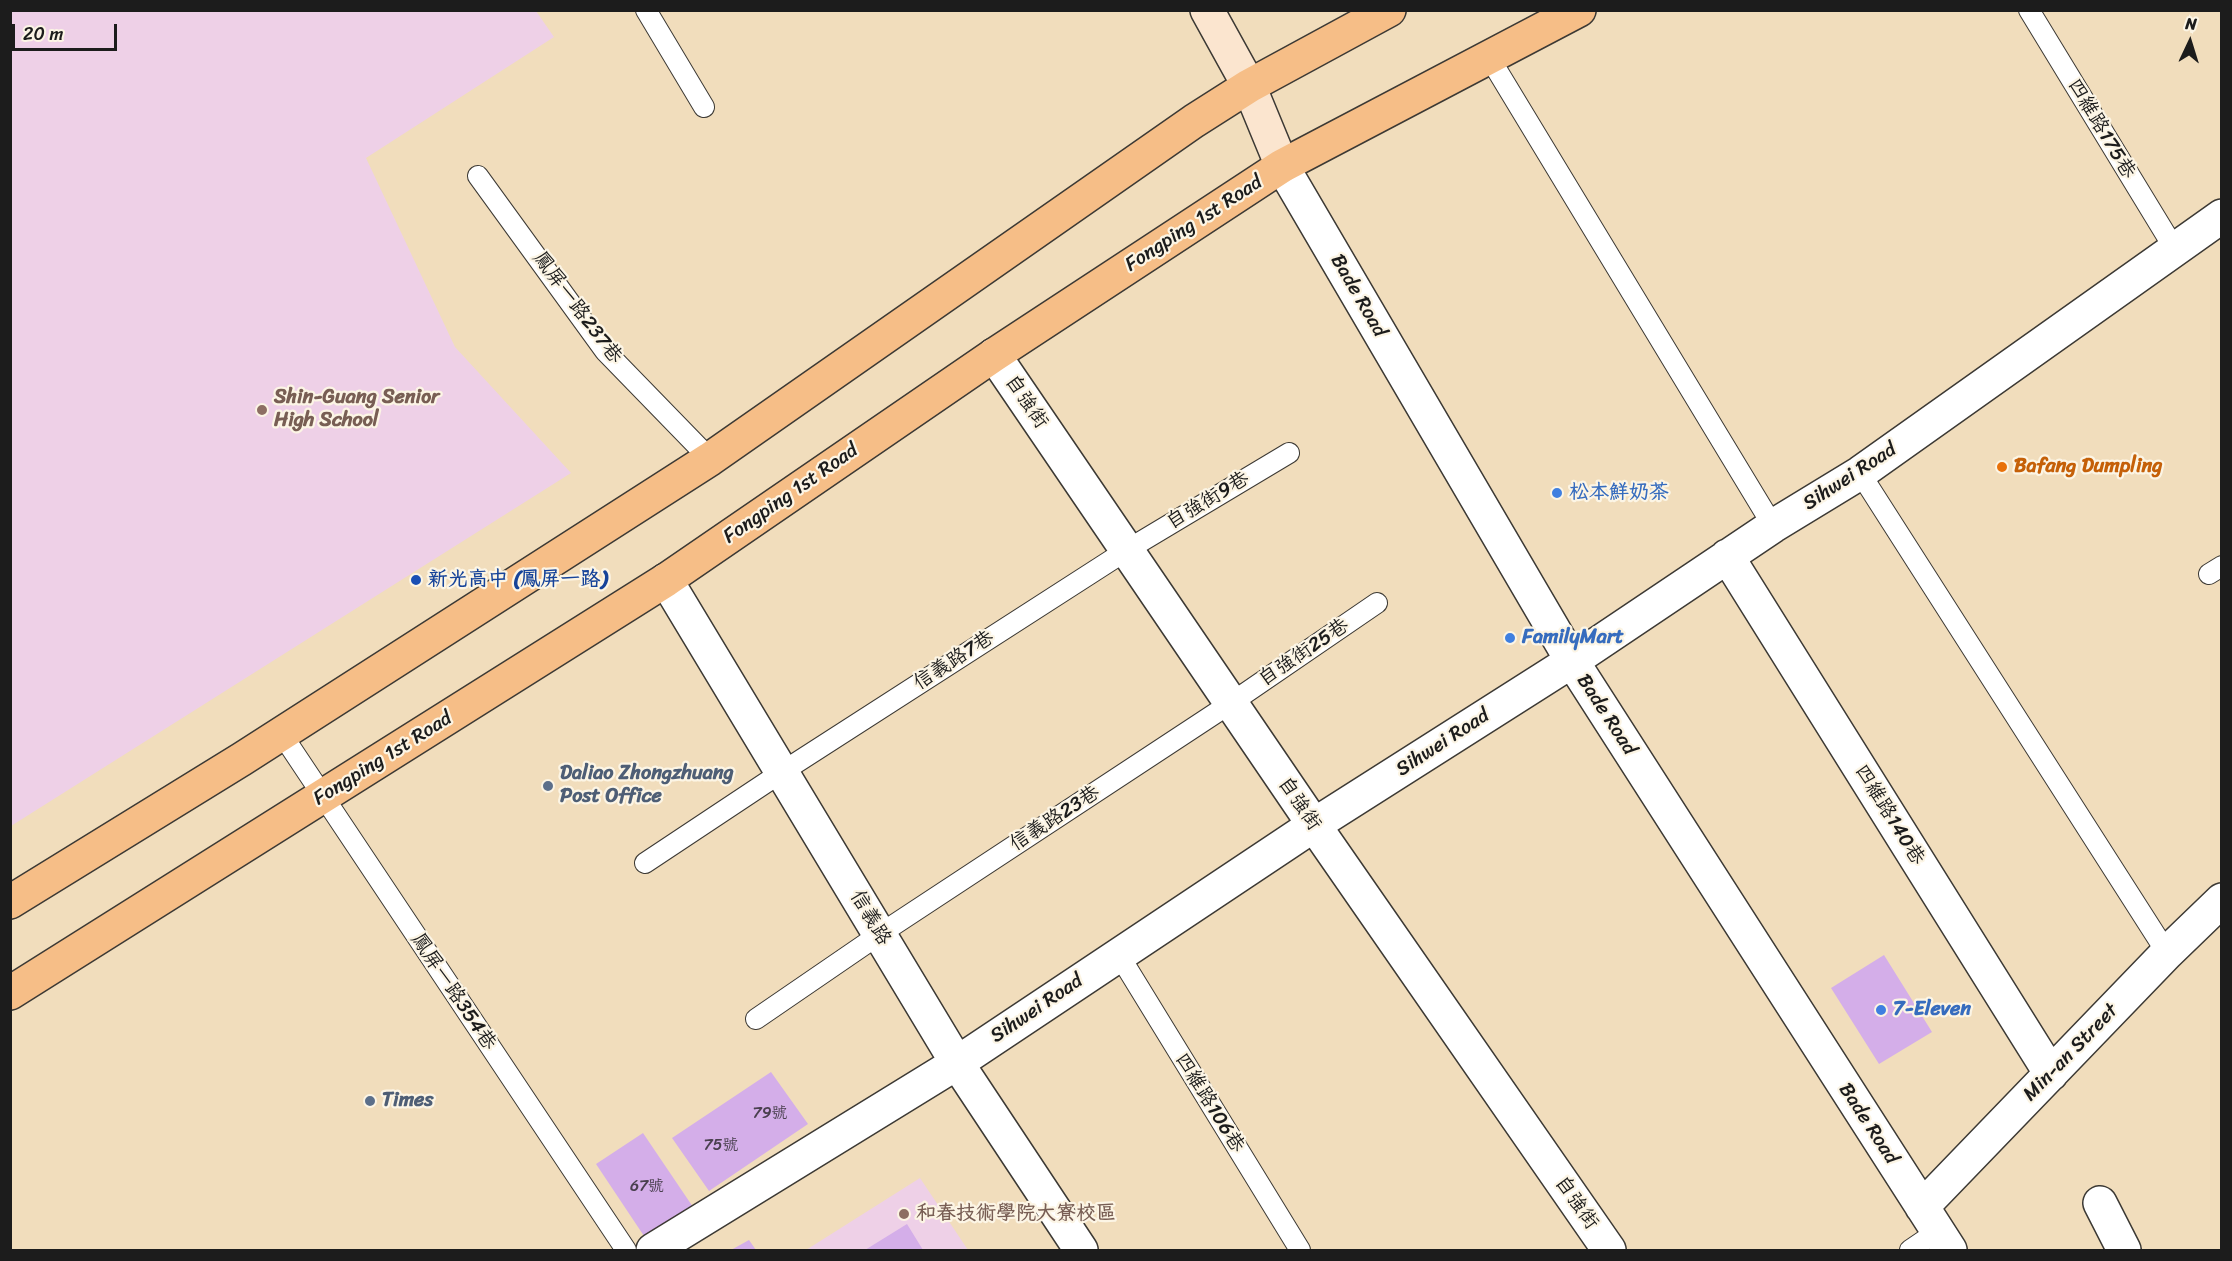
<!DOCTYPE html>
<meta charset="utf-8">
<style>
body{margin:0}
#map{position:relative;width:2232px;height:1261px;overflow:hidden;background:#f1ddbc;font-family:Sriracha,sans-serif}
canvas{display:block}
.frame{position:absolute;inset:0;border:12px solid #1c1c1c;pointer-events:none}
.north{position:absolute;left:2160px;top:12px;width:60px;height:60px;-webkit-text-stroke:4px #fcf5e5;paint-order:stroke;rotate:4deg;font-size:16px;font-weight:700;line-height:24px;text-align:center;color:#1c1c1c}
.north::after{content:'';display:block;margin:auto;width:21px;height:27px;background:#1c1c1c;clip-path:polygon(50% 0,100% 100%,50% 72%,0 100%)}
.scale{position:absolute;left:12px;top:24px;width:105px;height:27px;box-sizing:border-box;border:3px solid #1c1c1c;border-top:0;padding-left:8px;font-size:18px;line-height:21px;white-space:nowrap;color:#1c1c1c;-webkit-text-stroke:4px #fcf5e5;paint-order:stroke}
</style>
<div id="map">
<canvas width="2232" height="1261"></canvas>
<div class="frame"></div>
<div class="north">N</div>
<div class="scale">20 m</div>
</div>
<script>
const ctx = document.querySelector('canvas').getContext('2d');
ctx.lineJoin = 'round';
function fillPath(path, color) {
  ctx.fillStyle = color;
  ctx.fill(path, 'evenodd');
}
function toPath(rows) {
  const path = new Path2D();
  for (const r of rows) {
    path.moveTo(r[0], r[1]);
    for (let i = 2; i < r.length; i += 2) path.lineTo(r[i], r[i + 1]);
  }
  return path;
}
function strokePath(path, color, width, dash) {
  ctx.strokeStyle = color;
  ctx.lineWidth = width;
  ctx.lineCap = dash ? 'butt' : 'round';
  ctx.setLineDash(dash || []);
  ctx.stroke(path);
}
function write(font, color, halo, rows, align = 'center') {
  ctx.font = font + ' Sriracha,"LXGW WenKai TC",sans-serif';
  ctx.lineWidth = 4.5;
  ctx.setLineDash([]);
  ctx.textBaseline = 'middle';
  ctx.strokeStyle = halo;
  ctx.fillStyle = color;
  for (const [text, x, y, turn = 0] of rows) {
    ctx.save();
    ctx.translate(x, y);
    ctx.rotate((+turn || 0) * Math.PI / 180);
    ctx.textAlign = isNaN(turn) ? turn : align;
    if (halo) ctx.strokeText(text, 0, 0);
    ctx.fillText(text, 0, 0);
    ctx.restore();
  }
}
const built = toPath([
 [11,10,536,11,554,37,366,158,455,347,571,473,11,826],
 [920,1178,968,1250,806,1250]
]);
const building = toPath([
 [1884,955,1932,1032,1879,1064,1831,988],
 [771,1072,808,1124,709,1191,672,1138],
 [643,1133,693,1207,646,1239,596,1164],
 [907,1224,923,1250,865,1250],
 [749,1240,756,1250,731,1250]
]);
const lane = toPath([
 [646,10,704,107],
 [2029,10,2174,248],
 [1489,57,1773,526],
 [478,176,605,351,710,459],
 [1860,473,2167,953],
 [2209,574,2222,566],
 [281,733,626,1250],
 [645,863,782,772,1127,550,1289,453],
 [1119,955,1300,1250],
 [756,1019,880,934,1231,703,1377,603],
 [1910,1250,1938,1231]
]);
const street = toPath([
 [1282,166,1572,661,1950,1250],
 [994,355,1314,825,1609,1250],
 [1727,556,2051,1074],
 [666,580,957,1063,1081,1250],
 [2100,1203,2124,1250],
 [1922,1207,2167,953,2222,900],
 [653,1250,957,1063,1314,825,1572,661,1773,526,1860,473,2222,216]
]);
const secondary = toPath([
 [1207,10,1249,86,1282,166]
]);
const primary = toPath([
 [10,902,242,759,710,459,1194,121,1249,86,1389,10],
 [10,993,666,580,994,355,1282,166,1579,10]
]);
const markers = [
 [262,410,6,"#8d6e63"],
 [2002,467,6,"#e8710a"],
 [1557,493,6,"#3f7fe0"],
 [416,580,6,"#1a4fb4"],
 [1510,638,6,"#3f7fe0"],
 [548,786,6,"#5c6f8a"],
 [1881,1010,6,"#3f7fe0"],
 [370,1101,6,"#5c6f8a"],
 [904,1214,6,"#8d6e63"]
];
const numberNames = [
 ["79號",770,1114],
 ["75號",721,1146],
 ["67號",647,1187]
];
const streetNames = [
 ["四維路175巷",2101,129,59],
 ["Fongping 1st Road",1194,224,-33],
 ["Bade Road",1358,296,60],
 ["鳳屏一路237巷",577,308,53],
 ["自強街",1026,402,56],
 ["Sihwei Road",1850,477,-33],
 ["Fongping 1st Road",791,494,-35],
 ["自強街9巷",1208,501,-31],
 ["自強街25巷",1304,653,-34],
 ["信義路7巷",954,661,-33],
 ["Bade Road",1606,715,57],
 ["Sihwei Road",1443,743,-33],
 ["Fongping 1st Road",383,759,-32],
 ["自強街",1299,804,56],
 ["四維路140巷",1889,815,58],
 ["信義路23巷",1055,819,-33],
 ["信義路",870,918,59],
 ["鳳屏一路354巷",453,992,56],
 ["Sihwei Road",1037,1009,-34],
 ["Min-an Street",2071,1053,-46],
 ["四維路106巷",1209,1103,58],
 ["Bade Road",1868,1124,57],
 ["自強街",1576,1203,55]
];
const educationNames = [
 ["Shin-Guang Senior",274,398],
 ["High School",274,421],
 ["和春技術學院大寮校區",916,1214]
];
const foodNames = [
 ["Bafang Dumpling",2014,467]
];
const shopNames = [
 ["松本鮮奶茶",1569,493],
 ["FamilyMart",1522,638],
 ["7-Eleven",1893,1010]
];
const transitNames = [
 ["新光高中 (鳳屏一路)",428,580]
];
const serviceNames = [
 ["Daliao Zhongzhuang",560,774],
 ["Post Office",560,797],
 ["Times",382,1101]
];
fillPath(built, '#eed0e7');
fillPath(building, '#d4aee9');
strokePath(lane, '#3c3934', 22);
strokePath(street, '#3c3934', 36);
strokePath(secondary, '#3c3934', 36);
strokePath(primary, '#3c3934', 36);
strokePath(lane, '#fff', 20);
strokePath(street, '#fff', 33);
strokePath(secondary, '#fbe5cf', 33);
strokePath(primary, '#f6be87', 33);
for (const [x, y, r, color] of markers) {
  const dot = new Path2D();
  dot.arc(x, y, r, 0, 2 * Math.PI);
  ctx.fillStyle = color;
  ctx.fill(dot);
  strokePath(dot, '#fcf5e5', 2);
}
write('16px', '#4a404f', null, numberNames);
write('20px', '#1c1c1c', '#fcf5e5', streetNames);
write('bold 20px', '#785e54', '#fcf5e5', educationNames, 'left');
write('bold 20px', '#c56008', '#fcf5e5', foodNames, 'left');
write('bold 20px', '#366cbe', '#fcf5e5', shopNames, 'left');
write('bold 20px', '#164399', '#fcf5e5', transitNames, 'left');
write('bold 20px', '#4e5e75', '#fcf5e5', serviceNames, 'left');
</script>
